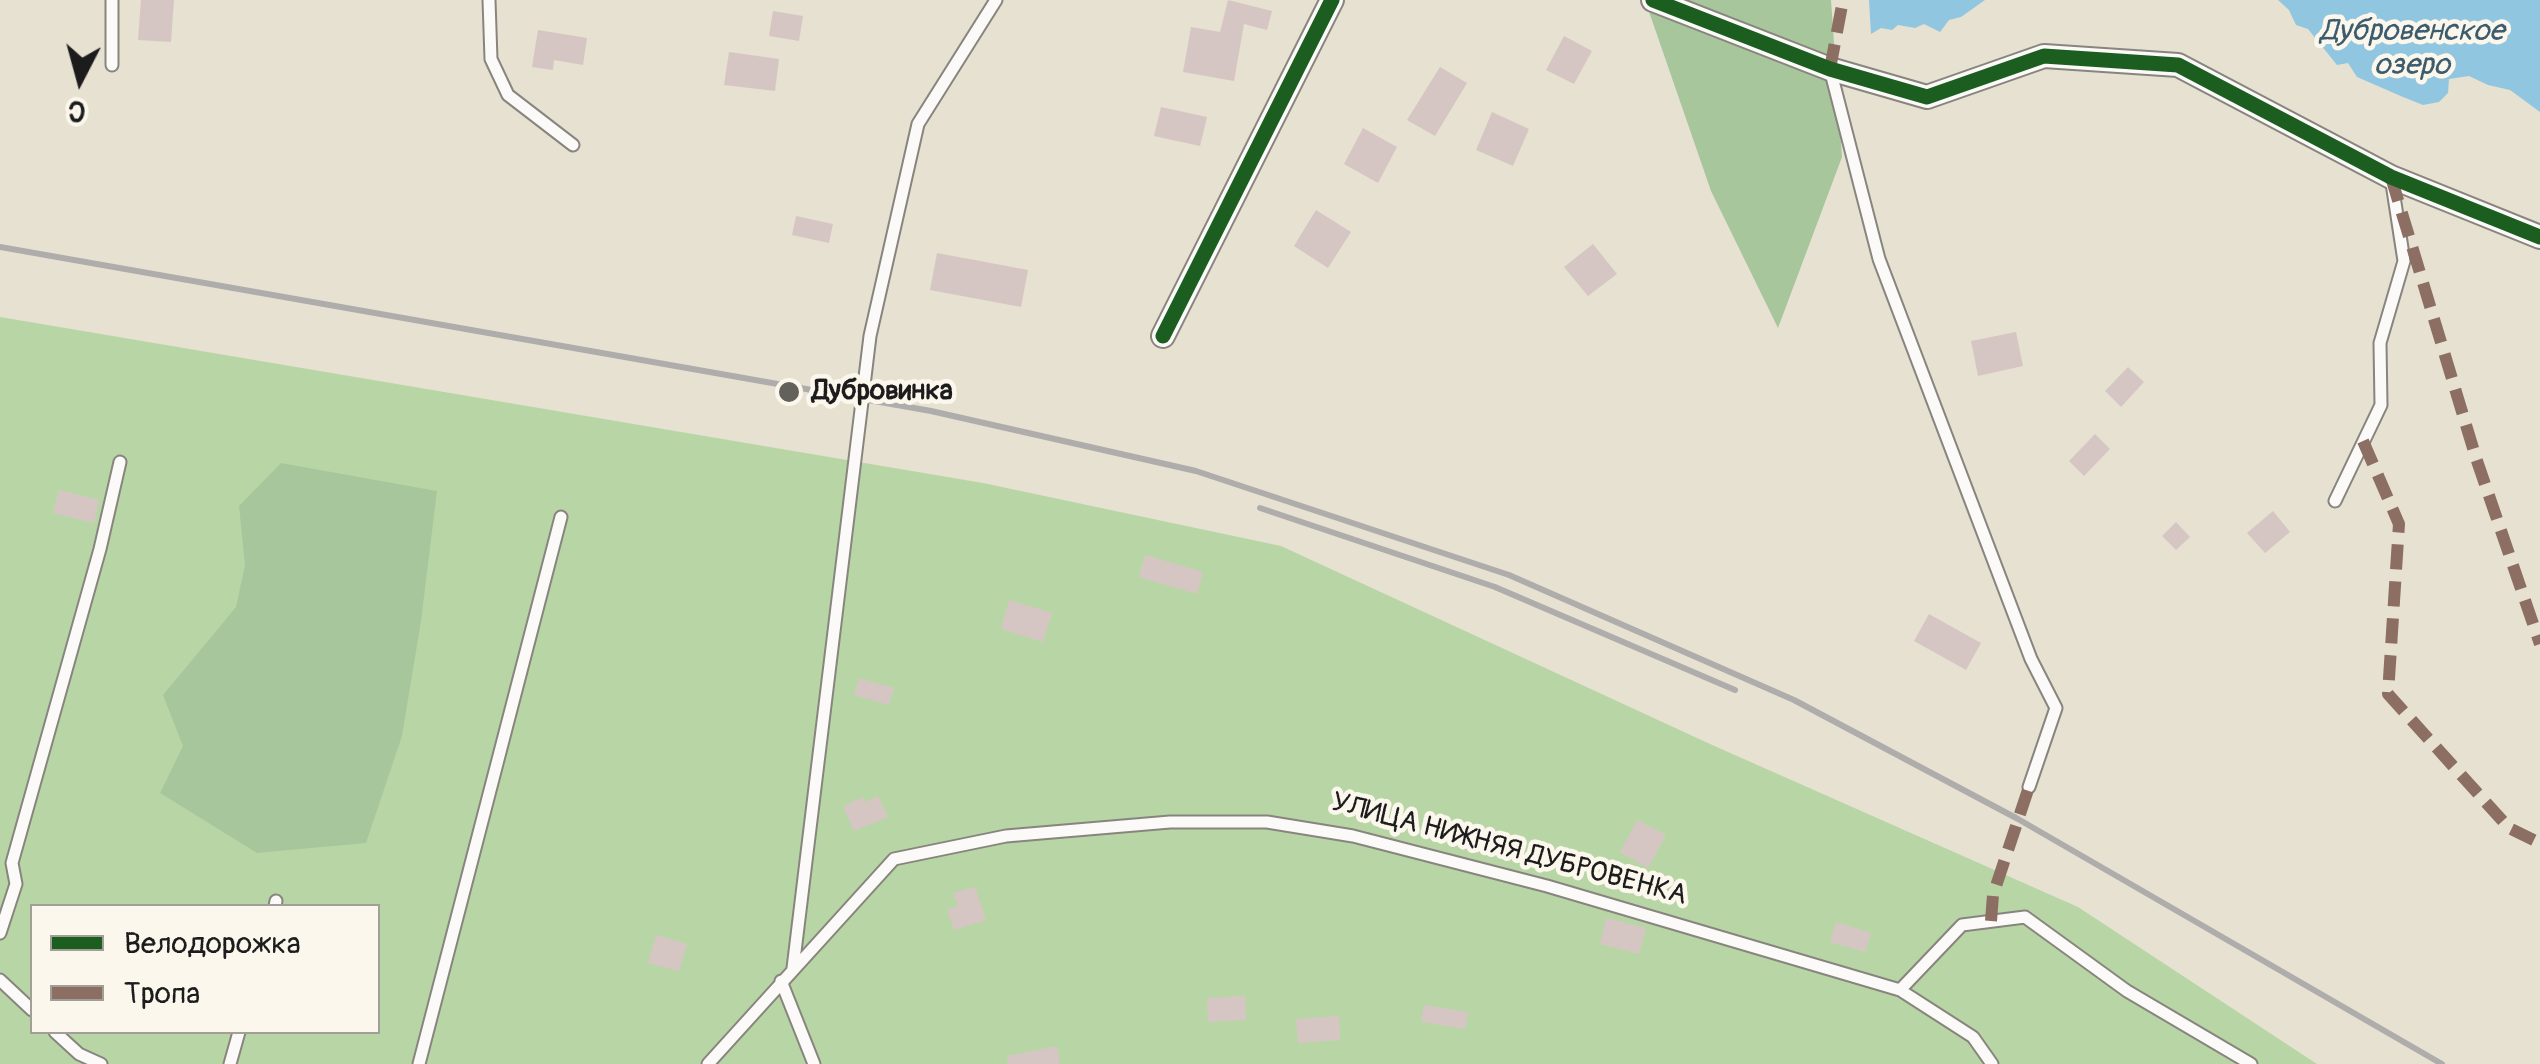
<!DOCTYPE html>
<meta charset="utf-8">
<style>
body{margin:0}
#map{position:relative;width:2540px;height:1064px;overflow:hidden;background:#e6e1d1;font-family:Pangolin,sans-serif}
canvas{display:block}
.legend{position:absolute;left:30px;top:904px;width:350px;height:130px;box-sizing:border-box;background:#fbf7ec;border:2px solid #a29f99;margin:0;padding:12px 18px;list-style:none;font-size:30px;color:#1c1c1c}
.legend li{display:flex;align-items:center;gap:20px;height:50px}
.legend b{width:50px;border:2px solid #a29f99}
.north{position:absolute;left:30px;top:30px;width:100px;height:100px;-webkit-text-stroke:8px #fbf7ec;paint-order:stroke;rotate:186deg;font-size:28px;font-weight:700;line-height:40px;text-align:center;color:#1c1c1c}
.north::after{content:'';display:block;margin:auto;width:35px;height:45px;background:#1c1c1c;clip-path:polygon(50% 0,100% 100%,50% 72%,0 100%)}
</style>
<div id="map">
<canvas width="2540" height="1064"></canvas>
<ul class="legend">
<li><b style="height:12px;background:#1b5e20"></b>Велодорожка</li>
<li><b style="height:12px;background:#8d6e63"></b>Тропа</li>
</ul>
<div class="north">С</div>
</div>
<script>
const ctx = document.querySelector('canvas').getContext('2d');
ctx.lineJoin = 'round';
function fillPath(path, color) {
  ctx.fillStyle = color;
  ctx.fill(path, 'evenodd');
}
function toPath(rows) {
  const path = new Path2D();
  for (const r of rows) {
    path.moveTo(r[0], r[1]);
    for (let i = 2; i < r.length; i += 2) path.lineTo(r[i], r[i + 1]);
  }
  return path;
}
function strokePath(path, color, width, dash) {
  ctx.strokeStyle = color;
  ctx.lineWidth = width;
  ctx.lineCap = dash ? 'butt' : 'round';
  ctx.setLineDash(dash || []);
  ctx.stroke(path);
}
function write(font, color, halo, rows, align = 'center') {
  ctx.font = font + ' Pangolin,sans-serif';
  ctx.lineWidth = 9;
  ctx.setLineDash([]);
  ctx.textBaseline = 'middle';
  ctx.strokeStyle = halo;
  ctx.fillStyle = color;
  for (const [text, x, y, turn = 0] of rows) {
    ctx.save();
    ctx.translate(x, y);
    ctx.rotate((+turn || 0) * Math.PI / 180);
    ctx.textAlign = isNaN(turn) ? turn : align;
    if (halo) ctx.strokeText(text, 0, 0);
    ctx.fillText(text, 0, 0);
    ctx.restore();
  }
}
const green = toPath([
 [0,317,983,483,1281,546,1710,744,2078,907,2317,1064,0,1064],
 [32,906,378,906,378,1032,32,1032]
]);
const forest = toPath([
 [1645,0,1831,0,1842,157,1778,328,1711,191],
 [281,463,437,491,421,621,402,736,366,843,257,853,160,793,183,746,163,695,236,607,245,565,239,506]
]);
const water = toPath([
 [1869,0,1985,0,1961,17,1949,20,1940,32,1924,24,1915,28,1898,25,1892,30,1881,28,1871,34],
 [2278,0,2540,0,2540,112,2510,90,2488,85,2469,76,2449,79,2448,93,2439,102,2423,105,2403,97,2357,77,2348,63,2337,65,2308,29,2296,25,2289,10]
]);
const building = toPath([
 [141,0,174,0,171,42,138,40],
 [1228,0,1272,11,1267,30,1244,24,1234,81,1183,72,1191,27,1220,32],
 [773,11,803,16,799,41,769,36],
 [538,30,587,38,583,65,554,60,553,70,532,67],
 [1564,36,1592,51,1574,84,1546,70],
 [729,52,779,59,775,91,724,85],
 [1440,67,1467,83,1435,136,1407,120],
 [1161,107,1207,117,1200,146,1154,136],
 [1492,112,1529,129,1513,166,1476,150],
 [1363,128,1397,147,1378,183,1344,164],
 [1316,210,1351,232,1328,268,1294,246],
 [796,216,833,224,829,243,792,235],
 [1593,244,1617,274,1588,296,1564,267],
 [937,253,1028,270,1021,307,930,290],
 [2016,332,2023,366,1978,376,1971,341],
 [2128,367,2144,382,2121,407,2105,391],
 [2095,434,2110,449,2084,476,2069,461],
 [59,490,99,500,94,523,53,513],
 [2273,511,2290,532,2265,553,2247,533],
 [2176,522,2190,537,2176,550,2162,536],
 [1145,555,1203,572,1197,594,1139,577],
 [1009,600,1052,613,1043,642,1001,629],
 [1929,614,1981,643,1966,670,1914,641],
 [859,678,894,688,889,705,854,695],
 [878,796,888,817,854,831,843,806,863,797,865,802],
 [1637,820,1666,835,1648,868,1620,852],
 [975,887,986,920,954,930,947,910,958,906,953,893],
 [1606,918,1646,928,1639,954,1600,944],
 [1836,922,1871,933,1865,952,1830,942],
 [656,935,687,944,679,971,648,963],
 [1245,996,1246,1020,1208,1022,1207,998],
 [1424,1005,1468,1012,1465,1029,1421,1022],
 [1339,1016,1340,1040,1298,1043,1296,1019],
 [1057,1046,1060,1064,1008,1064,1007,1056]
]);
const service = toPath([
 [489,0,491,59,508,95,573,145],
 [112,65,112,0],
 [1830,69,1879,259,2031,659,2056,708,2029,787],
 [2335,501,2381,405,2380,343,2404,261,2391,177],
 [275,906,276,901],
 [0,933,16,884,12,863,100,549,120,462],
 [793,968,870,336,918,124,996,0],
 [0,980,32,1010],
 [781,981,814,1064],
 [1900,990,1962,925,2025,917,2127,991,2251,1064],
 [55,1032,79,1054,101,1064],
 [230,1064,239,1032],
 [419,1064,561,517],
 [708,1064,894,859,1006,836,1170,822,1267,822,1353,836,1547,886,1900,990,1973,1037,1992,1064]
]);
const minor = toPath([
 [1653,0,1830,69,1927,97,2044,56,2178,65,2391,177,2540,237],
 [1163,336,1332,0]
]);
const rail = toPath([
 [0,247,931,411,1196,471,1509,575,1794,700,2018,819,2442,1064],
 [1260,508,1495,587,1735,690]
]);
const quiet = toPath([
 [1830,69,1843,0],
 [2391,177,2476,458,2540,644],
 [2363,441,2399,524,2388,694,2509,828,2540,843],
 [1991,921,1993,895,2029,787]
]);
const cycleway = toPath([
 [1653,0,1830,69,1927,97,2044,56,2178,65,2391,177,2540,237],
 [1163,336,1332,0]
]);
const markers = [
 [789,392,12,"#63615b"]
];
const poiNames = [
 ["Дубровинка",812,392]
];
const streetNames = [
 ["УЛИЦА НИЖНЯЯ ДУБРОВЕНКА",1509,850,15]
];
const waterNames = [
 ["Дубровенское",2412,32],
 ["озеро",2412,66]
];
fillPath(green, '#b8d6a5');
fillPath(forest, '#a8c69b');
fillPath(water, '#91c6e0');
fillPath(building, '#d6c6c3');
strokePath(service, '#87857d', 15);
strokePath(minor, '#87857d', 26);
strokePath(service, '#fbfaf8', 11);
strokePath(minor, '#fbfaf8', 22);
strokePath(rail, '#aeadab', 6);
strokePath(quiet, '#8d6e63', 12, [25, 12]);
strokePath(cycleway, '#1b5e20', 15);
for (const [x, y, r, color] of markers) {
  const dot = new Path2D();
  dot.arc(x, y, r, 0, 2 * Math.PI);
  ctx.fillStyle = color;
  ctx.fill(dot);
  strokePath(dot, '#fbf7ec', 4);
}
write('bold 28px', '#1c1c1c', '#fbf7ec', poiNames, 'left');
write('28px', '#1c1c1c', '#fbf7ec', streetNames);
write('italic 30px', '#3c5b6d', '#fbf7ec', waterNames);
</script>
